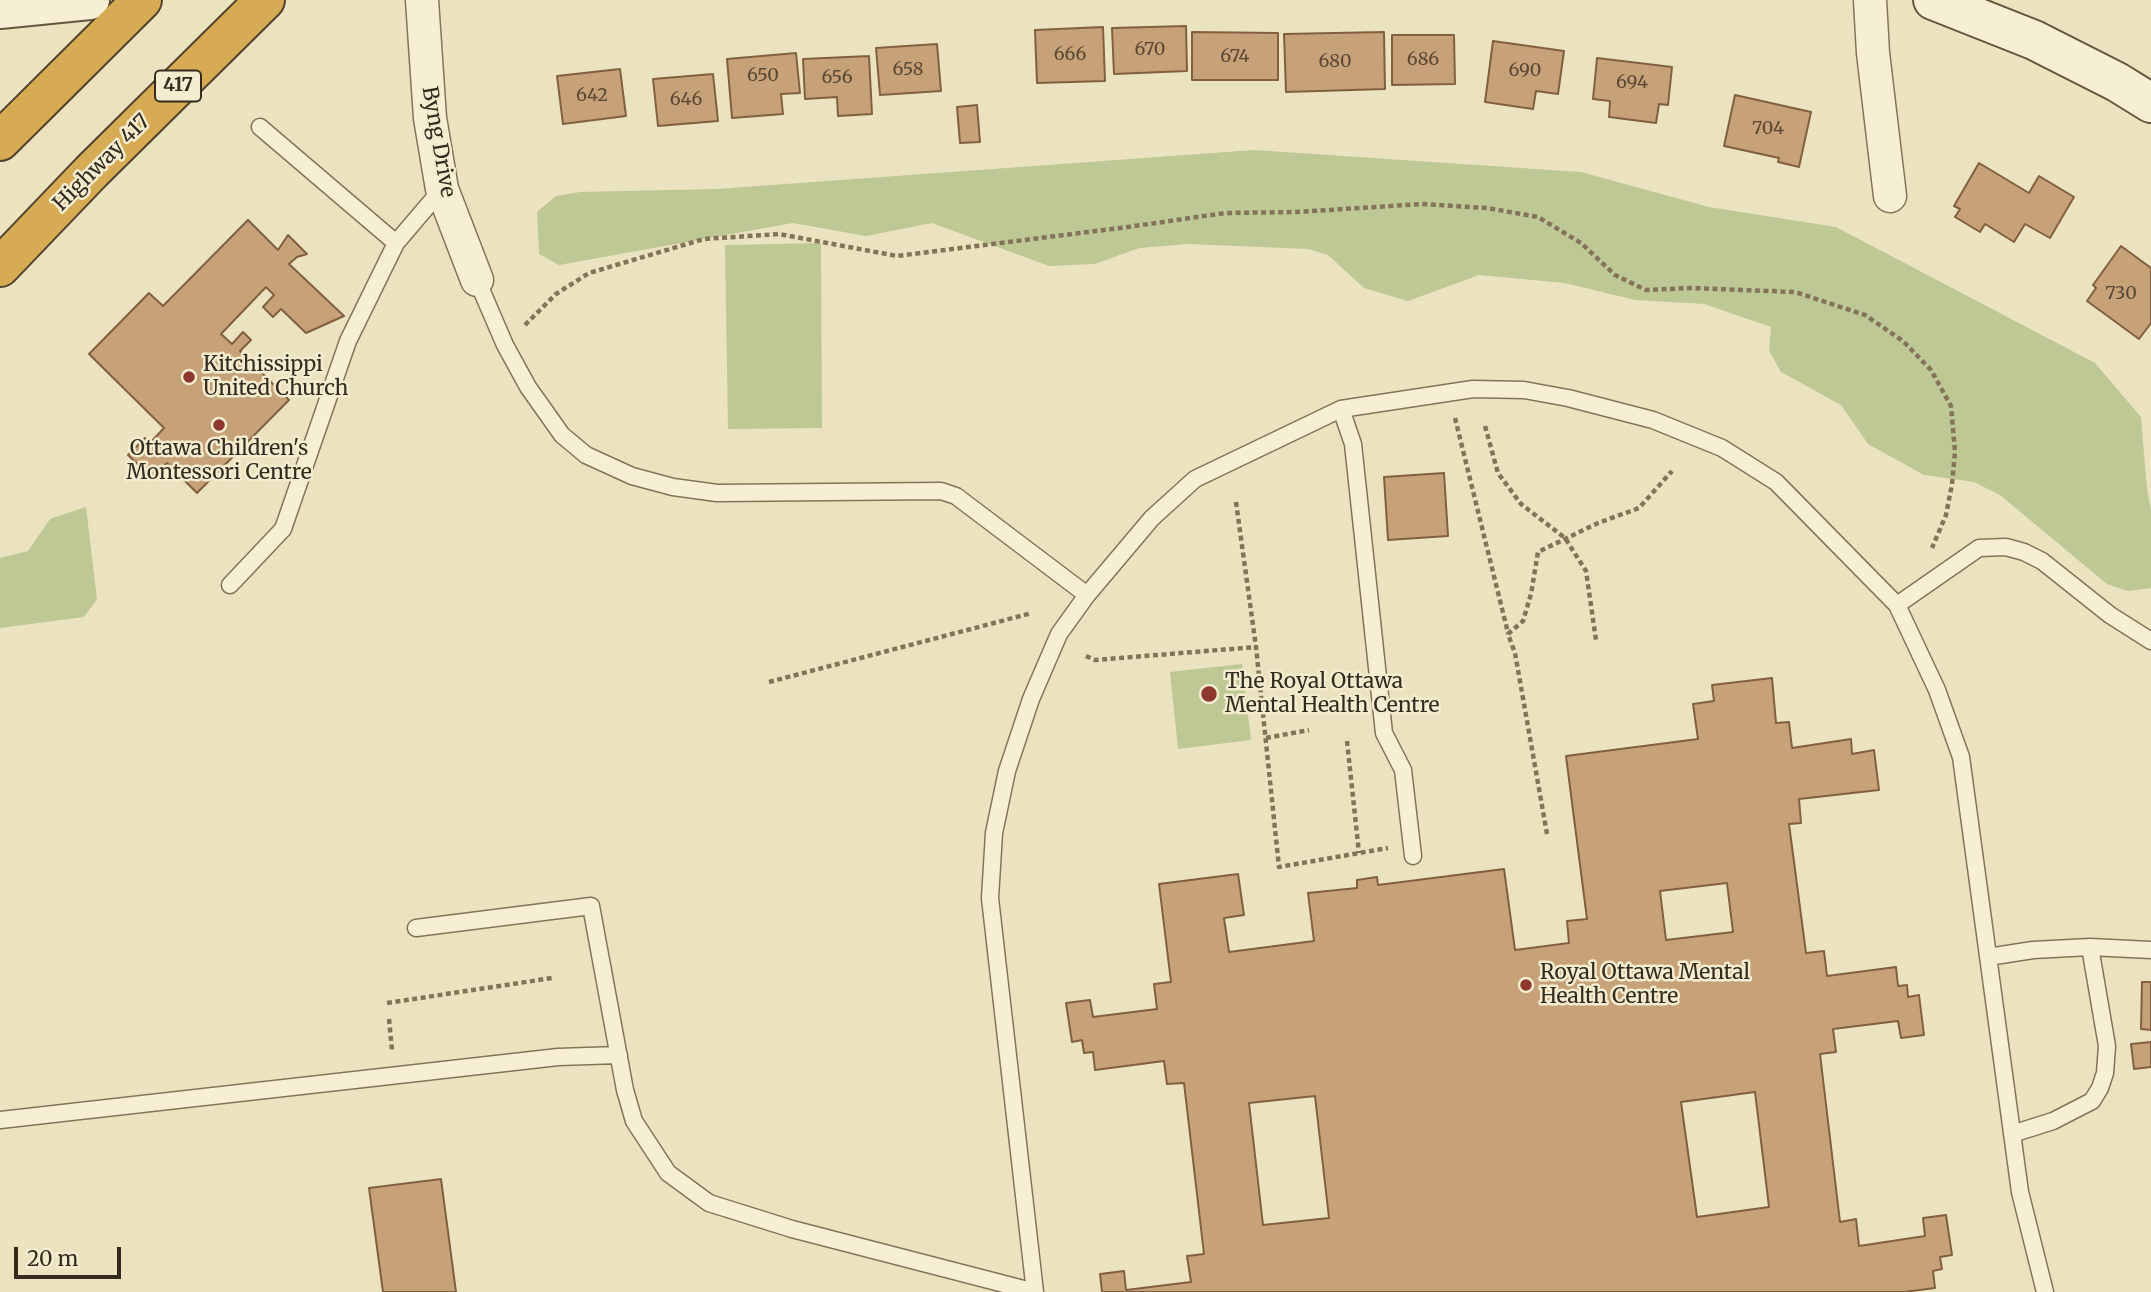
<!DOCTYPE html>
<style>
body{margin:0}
#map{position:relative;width:2151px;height:1292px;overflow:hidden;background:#ebe3c0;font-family:Merriweather,serif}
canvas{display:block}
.scale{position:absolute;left:14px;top:1247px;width:107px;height:32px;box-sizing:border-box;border:4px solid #342a1d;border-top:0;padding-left:9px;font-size:21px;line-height:24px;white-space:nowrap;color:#342a1d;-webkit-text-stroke:5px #f3eccf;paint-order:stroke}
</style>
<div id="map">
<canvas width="2151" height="1292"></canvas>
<div class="scale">20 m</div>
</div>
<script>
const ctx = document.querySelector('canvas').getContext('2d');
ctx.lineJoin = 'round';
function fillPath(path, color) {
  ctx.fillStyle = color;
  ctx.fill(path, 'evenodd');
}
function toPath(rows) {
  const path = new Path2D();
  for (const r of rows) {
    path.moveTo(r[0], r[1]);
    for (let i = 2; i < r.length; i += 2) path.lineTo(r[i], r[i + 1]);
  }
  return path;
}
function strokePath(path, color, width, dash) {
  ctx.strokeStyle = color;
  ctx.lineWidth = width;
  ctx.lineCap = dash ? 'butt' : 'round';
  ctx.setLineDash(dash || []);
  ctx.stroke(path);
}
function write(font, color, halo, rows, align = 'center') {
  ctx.font = font + ' Merriweather,serif';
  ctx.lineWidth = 5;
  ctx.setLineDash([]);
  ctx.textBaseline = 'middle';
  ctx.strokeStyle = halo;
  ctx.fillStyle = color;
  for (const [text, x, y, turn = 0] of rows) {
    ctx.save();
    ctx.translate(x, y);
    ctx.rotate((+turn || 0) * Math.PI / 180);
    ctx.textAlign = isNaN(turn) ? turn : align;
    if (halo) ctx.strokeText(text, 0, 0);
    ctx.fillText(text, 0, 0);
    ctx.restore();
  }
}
const green = toPath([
 [1254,150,1581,172,1709,207,1836,227,2095,363,2141,417,2147,489,2151,510,2151,588,2128,591,2107,584,2000,495,1974,482,1924,475,1868,444,1841,405,1781,372,1769,351,1771,327,1704,304,1635,300,1565,283,1479,275,1408,301,1364,288,1328,255,1308,249,1189,244,1139,248,1095,264,1049,266,932,223,866,236,793,223,559,265,539,254,537,212,556,196,580,192,717,189],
 [821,243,822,428,728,429,725,245],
 [86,507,97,599,84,617,0,628,0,558,28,551,50,519],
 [1242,664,1251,740,1178,749,1170,672]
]);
const building = toPath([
 [1186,26,1187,71,1114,74,1112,28,1186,26],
 [1103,27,1105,81,1037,83,1035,30,1103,27],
 [1192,32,1278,33,1278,80,1192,80,1192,32],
 [1384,32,1385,89,1286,92,1284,34,1384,32],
 [1392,35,1454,35,1455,84,1392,85,1392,35],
 [1493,41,1564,51,1558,94,1536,91,1533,109,1485,102,1493,41],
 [937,44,941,91,880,95,876,48,937,44],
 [796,53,800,93,781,94,783,114,732,118,727,59,796,53],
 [869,56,872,114,838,116,837,97,805,99,803,59,869,56],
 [1597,58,1672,67,1668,105,1659,104,1656,123,1609,117,1610,101,1593,99,1597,58],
 [620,69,626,116,563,124,557,76,620,69],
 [713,74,718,121,658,126,653,79,713,74],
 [1735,95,1811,112,1799,167,1778,162,1779,158,1724,146,1735,95],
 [977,105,980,142,960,143,957,107,977,105],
 [1979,163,2029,193,2039,176,2074,197,2050,238,2025,224,2014,242,1985,224,1980,232,1955,217,1960,209,1954,206,1979,163],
 [248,220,278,250,288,235,307,254,297,257,289,264,344,316,306,333,281,309,273,317,263,307,274,295,266,287,221,334,232,344,243,332,251,340,240,351,289,400,197,493,167,463,152,478,128,455,145,438,150,443,164,428,89,354,149,293,163,306,248,220],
 [2121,246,2151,268,2151,323,2139,339,2087,301,2096,288,2093,285,2121,246],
 [1444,473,1448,536,1388,540,1384,477,1444,473],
 [1772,678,1776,723,1789,722,1792,748,1851,739,1852,754,1874,750,1879,790,1799,799,1801,823,1789,824,1806,953,1824,951,1827,976,1896,967,1898,986,1907,985,1908,997,1919,995,1924,1035,1901,1038,1898,1021,1833,1029,1836,1052,1820,1054,1840,1222,1856,1219,1859,1246,1925,1236,1923,1218,1946,1215,1952,1255,1940,1257,1942,1269,1933,1271,1935,1288,1904,1292,1102,1292,1100,1274,1124,1271,1126,1290,1191,1282,1187,1256,1204,1254,1184,1083,1167,1084,1164,1061,1095,1070,1093,1052,1084,1053,1082,1040,1072,1042,1066,1003,1090,1000,1093,1017,1157,1009,1154,984,1171,982,1159,884,1238,874,1244,915,1224,918,1229,952,1314,941,1308,893,1357,888,1357,880,1377,877,1378,885,1504,869,1515,950,1569,943,1567,921,1587,919,1566,756,1698,739,1693,704,1714,701,1712,685,1772,678],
 [1727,883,1733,932,1666,940,1660,891,1727,883],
 [1755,1092,1769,1207,1697,1217,1681,1102,1755,1092],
 [1315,1096,1329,1218,1263,1225,1249,1103,1315,1096],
 [2142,982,2151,982,2151,1030,2141,1029,2142,982],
 [2151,1042,2151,1067,2134,1069,2131,1044,2151,1042],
 [441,1179,456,1292,383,1292,369,1188,441,1179]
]);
const path = toPath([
 [525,325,556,294,589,273,704,239,779,234,897,256,1128,227,1225,213,1297,212,1422,204,1487,208,1538,217,1581,243,1615,275,1646,290,1691,288,1795,292,1865,315,1903,341,1931,370,1951,406,1955,452,1952,484,1946,515,1932,548],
 [1455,418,1508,633],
 [1485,426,1498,473,1521,504,1565,538,1586,571,1596,640],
 [1236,502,1256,647,1279,867,1388,848],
 [1086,656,1095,660,1256,647],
 [769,682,1032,613],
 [1266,738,1309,730],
 [1347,741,1359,853],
 [1547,834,1515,653,1508,634,1523,621,1531,594,1538,552,1598,523,1639,508,1672,471],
 [387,1003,552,978],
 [389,1019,392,1050]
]);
const service = toPath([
 [260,127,396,243],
 [477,280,505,345,528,387,562,435,586,455,632,476,673,487,717,493,941,491,956,496,1087,595],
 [1341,409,1353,444,1384,733,1403,770,1413,856],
 [230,585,283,529,348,341,396,243,442,189],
 [1897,605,1979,548,2006,547,2024,552,2042,561,2110,615,2151,641],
 [416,928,591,906,625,1090,634,1121,668,1173,709,1203,792,1229,1035,1292],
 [1988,957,2033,950,2090,947,2151,950],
 [0,1120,558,1057,619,1055],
 [2012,1134,2053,1121,2092,1101,2100,1088,2105,1073,2107,1046,2090,947],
 [1035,1292,990,898,994,833,1007,771,1031,699,1059,634,1087,595,1152,518,1195,479,1341,409,1473,389,1524,390,1568,398,1653,420,1722,448,1776,482,1897,605,1937,690,1961,757,2020,1192,2045,1292]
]);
const minor = toPath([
 [422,0,430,118,442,189,477,280],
 [1870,0,1873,53,1890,196]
]);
const secondary = toPath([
 [1933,0,2034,40,2117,82,2151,103],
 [0,9,90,0]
]);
const motorway = toPath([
 [0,141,142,0],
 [0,267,92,171,265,0]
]);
const markers = [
 [189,377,7,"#8f362d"],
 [219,425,7,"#8f362d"],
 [1209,694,9,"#8f362d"],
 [1526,985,7,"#8f362d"]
];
const numberNames = [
 ["670",1150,50],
 ["666",1070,55],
 ["674",1235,57],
 ["686",1423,60],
 ["680",1335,62],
 ["658",908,70],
 ["690",1525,71],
 ["650",763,76],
 ["656",837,78],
 ["694",1632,83],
 ["642",592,96],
 ["646",686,100],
 ["704",1768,129],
 ["730",2121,294]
];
const shields = [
 [178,86,46]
];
const shieldNames = [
 ["417",178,86]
];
const streetNames = [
 ["Byng Drive",438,142,80],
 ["Highway 417",102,163,-45]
];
const poiNames = [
 ["Kitchissippi",203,365],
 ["United Church",203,389],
 ["Ottawa Children's",219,449,"center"],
 ["Montessori Centre",219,473,"center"],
 ["The Royal Ottawa",1225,682],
 ["Mental Health Centre",1225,706],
 ["Royal Ottawa Mental",1540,973],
 ["Health Centre",1540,997]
];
fillPath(green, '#bdc895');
fillPath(building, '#c7a178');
strokePath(building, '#816040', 2);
strokePath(service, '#837459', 19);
strokePath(minor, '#837459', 35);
strokePath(secondary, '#65553d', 42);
strokePath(motorway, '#51422d', 42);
strokePath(path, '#837459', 4.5, [5, 3.5]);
strokePath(service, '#f7efd3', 16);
strokePath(minor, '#f7efd3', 32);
strokePath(secondary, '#f7efd3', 38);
strokePath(motorway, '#d7ab54', 38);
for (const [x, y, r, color] of markers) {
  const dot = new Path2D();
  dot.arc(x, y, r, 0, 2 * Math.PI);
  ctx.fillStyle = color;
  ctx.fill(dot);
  strokePath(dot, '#f3eccf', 2.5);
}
write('18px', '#594834', null, numberNames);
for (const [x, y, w] of shields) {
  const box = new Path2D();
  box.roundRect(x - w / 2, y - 15.5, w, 31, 5);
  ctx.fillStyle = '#f3eccf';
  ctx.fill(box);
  strokePath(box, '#342a1d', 2);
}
write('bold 19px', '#342a1d', null, shieldNames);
write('21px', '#342a1d', '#f3eccf', streetNames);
write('21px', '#342a1d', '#f3eccf', poiNames, 'left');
</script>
